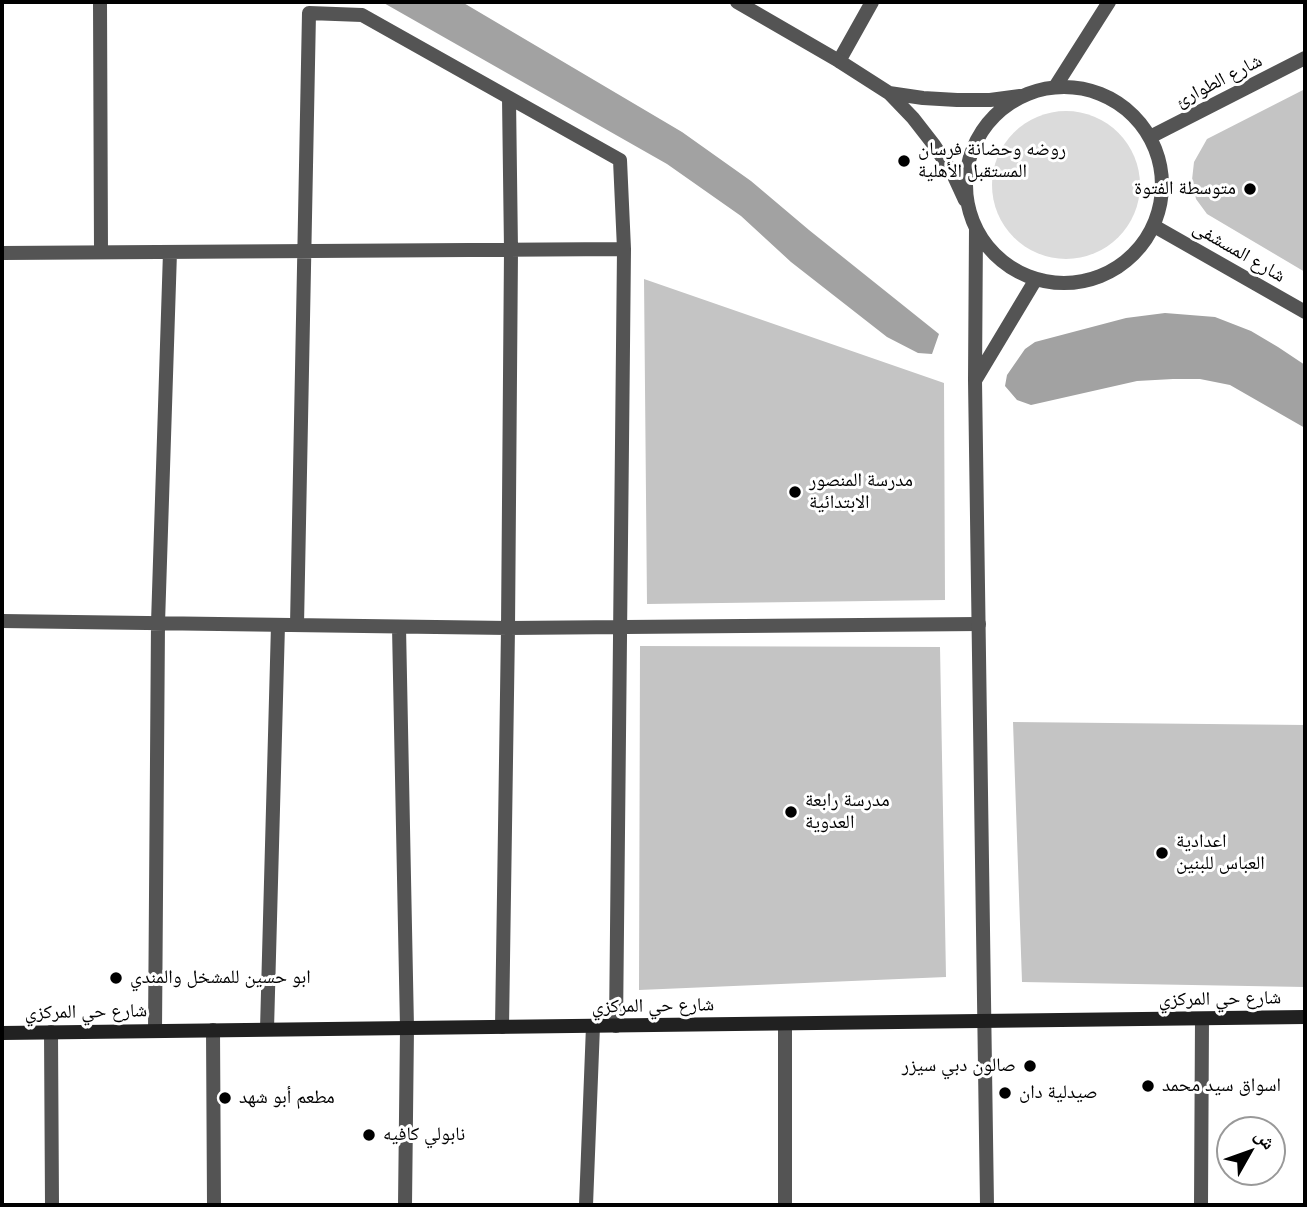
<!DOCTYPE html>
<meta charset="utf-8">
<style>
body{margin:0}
#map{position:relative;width:1307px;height:1207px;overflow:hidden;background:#fff;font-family:"Noto Sans","Noto Naskh Arabic",sans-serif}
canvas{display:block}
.frame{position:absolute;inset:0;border:4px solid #000;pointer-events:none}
.north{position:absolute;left:1216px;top:1116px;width:70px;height:70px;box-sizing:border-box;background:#fff;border:2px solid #999;border-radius:50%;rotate:50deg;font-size:19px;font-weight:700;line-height:28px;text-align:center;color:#000}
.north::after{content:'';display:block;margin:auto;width:24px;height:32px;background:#000;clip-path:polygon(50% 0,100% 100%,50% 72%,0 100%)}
</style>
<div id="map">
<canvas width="1307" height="1207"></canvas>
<div class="frame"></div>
<div class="north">ش</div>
</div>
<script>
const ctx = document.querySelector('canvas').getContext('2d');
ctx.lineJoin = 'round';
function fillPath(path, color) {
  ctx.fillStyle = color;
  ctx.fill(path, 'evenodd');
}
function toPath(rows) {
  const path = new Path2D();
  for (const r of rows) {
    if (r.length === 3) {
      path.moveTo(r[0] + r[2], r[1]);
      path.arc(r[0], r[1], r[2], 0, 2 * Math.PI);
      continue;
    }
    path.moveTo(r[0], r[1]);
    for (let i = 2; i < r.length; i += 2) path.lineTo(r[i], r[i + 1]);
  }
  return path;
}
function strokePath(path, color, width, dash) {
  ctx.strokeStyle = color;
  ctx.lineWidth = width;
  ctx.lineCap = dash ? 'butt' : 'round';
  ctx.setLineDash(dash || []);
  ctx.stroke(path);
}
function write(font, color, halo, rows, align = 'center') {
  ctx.font = font + ' "Noto Sans","Noto Naskh Arabic",sans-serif';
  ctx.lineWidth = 6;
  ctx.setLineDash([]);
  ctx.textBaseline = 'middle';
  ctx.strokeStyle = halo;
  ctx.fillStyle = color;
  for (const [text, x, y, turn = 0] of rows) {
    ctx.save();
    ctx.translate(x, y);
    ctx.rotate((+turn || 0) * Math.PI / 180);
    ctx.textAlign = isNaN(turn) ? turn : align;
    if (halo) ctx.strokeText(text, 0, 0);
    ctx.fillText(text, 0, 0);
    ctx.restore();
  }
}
const green = toPath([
 [1066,185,74]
]);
const water = toPath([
 [382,2,462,2,682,132,751,181,809,230,939,334,932,354,918,353,887,337,791,262,741,216,667,164],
 [1165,313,1215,317,1251,331,1278,347,1305,365,1305,428,1230,385,1200,379,1173,379,1137,381,1031,405,1017,400,1005,386,1007,375,1025,349,1035,342,1126,318]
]);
const building = toPath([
 [1305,89,1305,272,1207,214,1196,199,1192,180,1194,162,1207,139],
 [644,279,944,383,945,600,647,604],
 [640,646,940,647,946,977,639,990],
 [1013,722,1305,725,1305,987,1022,982]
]);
const minor = toPath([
 [100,2,101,252],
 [839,61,872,2],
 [1055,87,1109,2],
 [2,253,624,249],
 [2,621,508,628,979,624],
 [297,625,309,13,362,15,620,160,624,249,616,1026],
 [399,627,407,1028,405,1205],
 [785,1024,785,1205],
 [502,1027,508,628,511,250,509,98],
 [267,1029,278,625],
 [213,1030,214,1205],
 [155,1031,158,623,170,252],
 [51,1032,52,1205],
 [586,1205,593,1026],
 [1201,1205,1202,1019]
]);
const tertiary = toPath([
 [737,2,839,61,889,93,913,118,934,145,953,174,965,200],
 [1064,185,98],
 [889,93,923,98,957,100,990,100,1020,96],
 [1150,137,1305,58],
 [1154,226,1305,312],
 [976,228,975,380,987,1205],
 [976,379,1036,279]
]);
const secondary = toPath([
 [2,1033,1305,1017]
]);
const markers = [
 [904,161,7,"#000"],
 [1250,189,7,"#000"],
 [795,492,7,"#000"],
 [791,812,7,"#000"],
 [1162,853,7,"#000"],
 [116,978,7,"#000"],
 [1030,1066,7,"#000"],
 [1148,1086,7,"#000"],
 [1005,1093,7,"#000"],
 [225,1098,7,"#000"],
 [369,1135,7,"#000"]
];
const streetNames = [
 ["شارع الطوارئ",1219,81,-27],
 ["شارع المسشفى",1239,252,30],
 ["شارع حي المركزي",1220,999,-1],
 ["شارع حي المركزي",653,1006,-1],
 ["شارع حي المركزي",86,1012,-1]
];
const poiNames = [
 ["روضه وحضانة فرسان",918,150],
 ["المستقبل الأهلية",918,172],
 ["متوسطة الفتوة",1236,189,"right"],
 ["مدرسة المنصور",809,481],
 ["الابتدائية",809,503],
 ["مدرسة رابعة",805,801],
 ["العدوية",805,823],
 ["اعدادية",1176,842],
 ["العباس للبنين",1176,864],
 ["ابو حسين للمشخل والمندي",130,978],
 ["صالون دبي سيزر",1016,1066,"right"],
 ["اسواق سيد محمد",1162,1086],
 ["صيدلية دان",1019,1093],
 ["مطعم أبو شهد",239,1098],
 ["نابولي كافيه",383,1135]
];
fillPath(green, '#dbdbdb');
fillPath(water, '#a2a2a2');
fillPath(building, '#c4c4c4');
strokePath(minor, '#545454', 14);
strokePath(tertiary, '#545454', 14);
strokePath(secondary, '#212121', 14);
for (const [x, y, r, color] of markers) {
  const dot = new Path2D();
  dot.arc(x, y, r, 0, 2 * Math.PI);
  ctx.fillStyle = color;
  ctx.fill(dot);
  strokePath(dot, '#fff', 2.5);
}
write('19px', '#000', '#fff', streetNames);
write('19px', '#000', '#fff', poiNames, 'left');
</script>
